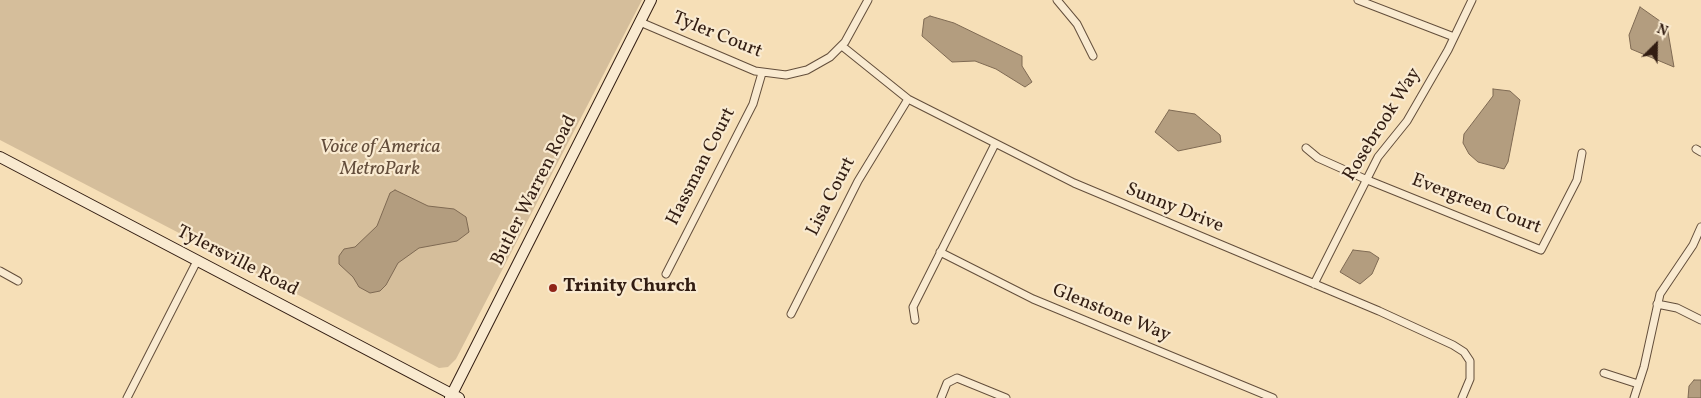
<!DOCTYPE html>
<style>
body{margin:0}
#map{position:relative;width:1701px;height:398px;overflow:hidden;background:#f6dfb7;font-family:Vollkorn,serif}
canvas{display:block}
.north{position:absolute;left:1631px;top:20px;width:50px;height:50px;-webkit-text-stroke:4px #f9ead0;paint-order:stroke;rotate:23deg;font-size:14px;font-weight:700;line-height:20px;text-align:center;color:#321d12}
.north::after{content:'';display:block;margin:auto;width:18px;height:22px;background:#321d12;clip-path:polygon(50% 0,100% 100%,50% 72%,0 100%)}
</style>
<div id="map">
<canvas width="1701" height="398"></canvas>
<div class="north">N</div>
</div>
<script>
const ctx = document.querySelector('canvas').getContext('2d');
ctx.lineJoin = 'round';
function fillPath(path, color) {
  ctx.fillStyle = color;
  ctx.fill(path, 'evenodd');
}
function toPath(rows) {
  const path = new Path2D();
  for (const r of rows) {
    path.moveTo(r[0], r[1]);
    for (let i = 2; i < r.length; i += 2) path.lineTo(r[i], r[i + 1]);
  }
  return path;
}
function strokePath(path, color, width, dash) {
  ctx.strokeStyle = color;
  ctx.lineWidth = width;
  ctx.lineCap = dash ? 'butt' : 'round';
  ctx.setLineDash(dash || []);
  ctx.stroke(path);
}
function write(font, color, halo, rows, align = 'center') {
  ctx.font = font + ' Vollkorn,serif';
  ctx.lineWidth = 4.5;
  ctx.setLineDash([]);
  ctx.textBaseline = 'middle';
  ctx.strokeStyle = halo;
  ctx.fillStyle = color;
  for (const [text, x, y, turn = 0] of rows) {
    ctx.save();
    ctx.translate(x, y);
    ctx.rotate((+turn || 0) * Math.PI / 180);
    ctx.textAlign = isNaN(turn) ? turn : align;
    if (halo) ctx.strokeText(text, 0, 0);
    ctx.fillText(text, 0, 0);
    ctx.restore();
  }
}
const green = toPath([
 [0,0,642,0,456,359,448,367,439,368,0,140]
]);
const water = toPath([
 [1640,7,1667,26,1674,67,1631,49,1629,35,1640,7],
 [930,16,954,23,1022,56,1022,66,1032,82,1025,87,996,69,975,61,952,62,922,36,924,19,930,16],
 [1493,89,1510,91,1520,100,1508,162,1504,169,1478,162,1469,154,1463,143,1464,134,1493,96,1493,89],
 [1169,110,1195,114,1220,135,1221,142,1178,151,1155,132,1169,110],
 [395,190,428,206,454,209,466,217,469,232,457,241,419,248,398,263,386,285,380,291,370,293,359,287,353,277,339,264,339,256,344,249,355,247,377,226,390,193,395,190],
 [1353,250,1370,252,1379,258,1372,274,1360,284,1340,272,1353,250],
 [1694,380,1701,380,1701,398,1688,398,1689,386,1694,380]
]);
const minor = toPath([
 [1057,0,1077,24,1093,56],
 [1358,0,1454,37],
 [640,22,755,71,786,75,807,70,830,57,845,42,868,0],
 [842,46,908,99,1074,183,1379,311,1453,345,1464,352,1470,361,1470,379,1462,398],
 [1306,148,1318,158,1365,179,1541,250,1577,180,1582,153],
 [1696,149,1701,152],
 [940,252,1033,299,1273,398],
 [0,271,18,281],
 [666,274,753,104,762,73],
 [1314,284,1378,157,1407,121,1448,50,1472,0],
 [1657,304,1677,308,1701,320],
 [791,314,858,181,908,99],
 [915,320,913,307,995,144],
 [1604,373,1638,384],
 [127,398,197,261],
 [941,398,947,383,957,378,1006,398],
 [1634,398,1644,367,1660,294,1693,245,1701,227]
]);
const secondary = toPath([
 [0,157,459,398],
 [450,398,651,0]
]);
const markers = [
 [553,288,5,"#8f2418"]
];
const streetNames = [
 ["Tyler Court",717,36,22],
 ["Rosebrook Way",1383,125,-58],
 ["Hassman Court",702,167,-63],
 ["Butler Warren Road",535,191,-63],
 ["Lisa Court",832,197,-63],
 ["Evergreen Court",1476,205,21],
 ["Sunny Drive",1174,209,22],
 ["Tylersville Road",237,262,27],
 ["Glenstone Way",1111,314,22]
];
const parkNames = [
 ["Voice of America",380,149],
 ["MetroPark",380,171]
];
const poiNames = [
 ["Trinity Church",563,288]
];
fillPath(green, '#d5be9b');
fillPath(water, '#b39d7f');
strokePath(water, '#7f6a53', 1);
strokePath(minor, '#634e3b', 9);
strokePath(secondary, '#321d12', 12);
strokePath(minor, '#f9ead0', 7);
strokePath(secondary, '#f9ead0', 10);
for (const [x, y, r, color] of markers) {
  const dot = new Path2D();
  dot.arc(x, y, r, 0, 2 * Math.PI);
  ctx.fillStyle = color;
  ctx.fill(dot);
  strokePath(dot, '#f9ead0', 2);
}
write('19px', '#321d12', '#f9ead0', streetNames);
write('italic 19px', '#634d3b', '#f9ead0', parkNames);
write('bold 19px', '#321d12', '#f9ead0', poiNames, 'left');
</script>
